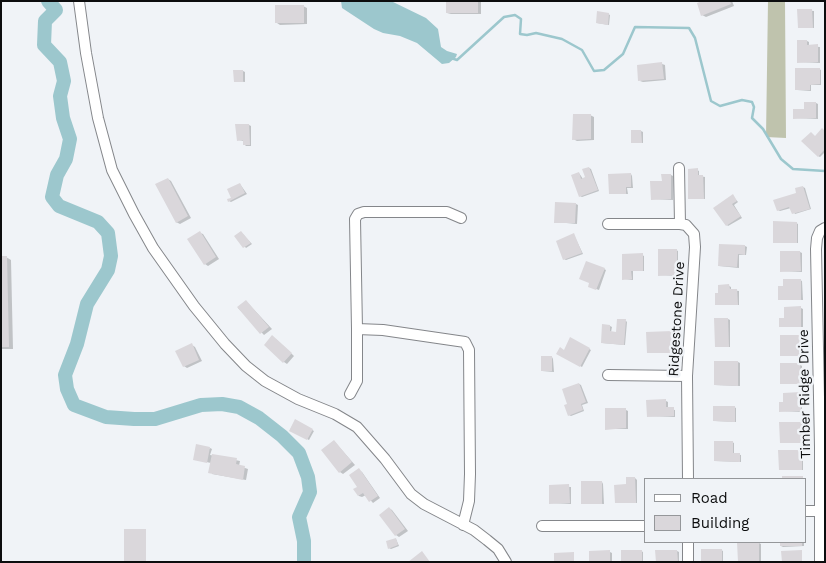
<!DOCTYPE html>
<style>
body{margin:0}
#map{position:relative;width:826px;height:563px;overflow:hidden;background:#f0f3f7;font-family:"Work Sans",sans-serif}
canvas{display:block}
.frame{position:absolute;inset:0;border:2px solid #0c0d0e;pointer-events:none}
.legend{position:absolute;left:644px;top:478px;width:162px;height:65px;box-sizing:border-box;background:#f0f3f7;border:1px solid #95979a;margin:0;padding:6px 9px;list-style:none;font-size:15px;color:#0c0d0e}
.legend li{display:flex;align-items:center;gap:10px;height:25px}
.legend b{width:25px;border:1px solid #95979a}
</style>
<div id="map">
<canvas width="826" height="563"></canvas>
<div class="frame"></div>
<ul class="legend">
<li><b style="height:6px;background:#fff"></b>Road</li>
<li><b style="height:14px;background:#dad7db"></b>Building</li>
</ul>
</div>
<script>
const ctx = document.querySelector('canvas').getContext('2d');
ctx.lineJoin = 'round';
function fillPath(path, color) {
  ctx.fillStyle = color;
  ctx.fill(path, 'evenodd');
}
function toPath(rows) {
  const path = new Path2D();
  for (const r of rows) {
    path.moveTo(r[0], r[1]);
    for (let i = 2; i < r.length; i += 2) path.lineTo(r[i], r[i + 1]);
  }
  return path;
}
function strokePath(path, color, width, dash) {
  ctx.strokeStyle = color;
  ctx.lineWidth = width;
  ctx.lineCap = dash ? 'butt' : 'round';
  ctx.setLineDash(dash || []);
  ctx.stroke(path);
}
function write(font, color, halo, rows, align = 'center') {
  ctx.font = font + ' "Work Sans",sans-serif';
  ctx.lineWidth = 5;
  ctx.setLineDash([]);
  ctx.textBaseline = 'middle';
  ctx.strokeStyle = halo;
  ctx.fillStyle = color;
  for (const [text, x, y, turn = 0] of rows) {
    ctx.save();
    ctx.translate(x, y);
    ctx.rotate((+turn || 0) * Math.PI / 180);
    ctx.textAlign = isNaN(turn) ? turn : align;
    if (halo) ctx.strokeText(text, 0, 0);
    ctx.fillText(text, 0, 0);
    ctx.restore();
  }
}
const green = toPath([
 [768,1,825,1,785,2,786,138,766,137]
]);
const water = toPath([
 [341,1,391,1,426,18,438,29,441,47,447,51,457,54,456,57,449,63,442,64,417,43,400,36,383,33,374,29,342,8]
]);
const shadow = toPath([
 [448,1,481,1,481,14,451,14,447,13],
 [706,1,732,1,734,6,706,17,702,15],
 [303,6,307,8,307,24,280,25,277,23],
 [799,10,814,11,814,28,799,27],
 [608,14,610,15,609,25,597,23],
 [807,41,809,42,809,46,820,47,820,63,798,62],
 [662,64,665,65,666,80,643,82,640,81],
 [819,69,821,70,821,85,811,85,811,91,797,90],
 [243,71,245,72,245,82,235,81],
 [816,103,818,104,818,119,795,118],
 [590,115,594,117,594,140,577,141,573,139],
 [249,125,251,126,251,146,246,146,245,145,244,141,238,140,236,126],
 [641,131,643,132,643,143,632,142],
 [825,131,825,152,820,157,818,156],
 [589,168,591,169,599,191,582,197,580,196,579,173,583,179,587,178],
 [697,170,699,171,699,176,705,177,705,199,689,198],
 [631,174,632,176,633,188,627,188,628,194,610,193],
 [671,175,673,176,673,200,652,199],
 [168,179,171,181,191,218,180,224,176,222],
 [240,184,247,194,231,202,229,201],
 [803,187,805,188,811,209,795,214,791,208,780,211,778,210],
 [733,196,738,202,734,205,742,218,728,226,727,225],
 [576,204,578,205,577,224,555,222],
 [796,223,798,224,798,243,774,242],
 [241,232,252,244,246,248,236,236],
 [200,233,203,234,219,259,208,266,205,264],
 [574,235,583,254,566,260,564,259],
 [745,246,747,247,746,255,739,255,739,268,719,266],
 [676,250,678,251,678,276,659,275],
 [800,252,802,253,802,272,781,271],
 [642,255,644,256,644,271,633,271,633,280,624,279],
 [1,257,6,257,11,260,13,349,1,349],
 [604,269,606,270,599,290,591,287],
 [800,280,802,281,803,300,779,299,785,287],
 [729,286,731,287,731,290,739,291,739,305,716,305],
 [246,301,272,329,264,335,238,308],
 [801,308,803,309,803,327,780,327,786,319],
 [728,319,730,320,730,347,718,347,716,346],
 [625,320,627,322,625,345,602,343,610,326,612,327,611,332,617,333],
 [671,332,673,334,674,353,648,353],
 [801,336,803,337,803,356,781,355],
 [276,339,294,356,287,364,284,362],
 [571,339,591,350,582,367,558,354,565,351],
 [192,345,195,347,202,361,187,368,184,366],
 [552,357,553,359,554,372,542,371],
 [738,362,740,363,740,386,715,385],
 [800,364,802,366,802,384,782,384],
 [579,384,581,385,588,403,582,405,584,411,571,416,569,415,569,405],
 [800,394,802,395,802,412,780,411],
 [666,401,668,402,668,409,675,410,675,417,648,416],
 [734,407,736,408,736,422,715,421],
 [626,410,628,411,628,429,607,429],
 [295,421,314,431,309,440,290,430],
 [801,423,802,424,803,443,781,442],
 [334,441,355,465,343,474,340,472],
 [732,442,734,443,734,454,741,455,741,462,715,461],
 [210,448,212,449,210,455,240,461,239,466,248,469,246,480,212,474,211,463,197,460],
 [801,451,803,452,803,470,780,469],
 [359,470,362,472,380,498,373,503,366,495,362,497,359,496,355,490,359,487],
 [635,478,637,480,637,503,616,502,627,486,627,479],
 [602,482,603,484,604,504,582,503],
 [550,486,571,487,571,504,550,503],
 [389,508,392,510,408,531,399,537,396,535,381,515],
 [396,539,399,546,391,549,389,548],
 [781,542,804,542,804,546,783,547,781,546],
 [759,543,761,544,761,562,739,562],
 [721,550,723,551,723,562,703,562],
 [641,551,643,552,643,562,622,562],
 [677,551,679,552,679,562,657,562],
 [610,552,612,553,612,562,590,562]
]);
const stream = toPath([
 [451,58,457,60,504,17,515,15,521,19,520,34,527,35,536,33,562,39,582,50,594,71,604,70,623,54,635,27,689,28,695,38,711,101,720,106,742,100,752,102,754,107,752,118,763,129,781,159,793,169,825,171]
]);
const river = toPath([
 [48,1,56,10,45,21,44,45,60,62,64,81,60,96,63,118,70,139,66,159,57,175,52,197,59,206,98,222,108,233,111,256,108,270,87,304,77,344,65,375,67,389,74,405,106,417,134,419,155,419,201,405,222,404,239,407,259,418,282,436,299,453,308,477,310,492,299,517,304,541,304,562]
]);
const building = toPath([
 [446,1,478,1,478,13,446,13],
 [702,1,730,1,731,4,701,16,697,3],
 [275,5,304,5,304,23,275,23],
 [797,9,812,9,813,28,798,28],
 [597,11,609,13,608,25,596,23],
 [797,40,807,40,807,45,818,44,818,62,797,63],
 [662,62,664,79,638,81,637,65],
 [795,68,820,68,820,84,810,85,810,90,795,90],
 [233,70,243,70,243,82,234,82],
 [804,102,816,102,816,118,793,119,793,109,804,109],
 [573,114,591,114,591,139,572,140],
 [235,124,249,124,250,145,243,145,243,140,237,141],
 [822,128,825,131,825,149,818,157,801,141,811,132,815,136],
 [631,130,641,130,642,143,631,143],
 [589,167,598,190,579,197,571,175,579,172,581,179,585,177,582,169],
 [698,168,698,175,703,175,704,199,688,199,688,169],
 [631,173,631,187,626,187,626,194,609,194,608,174],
 [661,174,671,174,671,199,651,200,650,181,662,181],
 [168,178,188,216,176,223,155,184],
 [240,183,245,193,228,202,227,199,231,198,227,189],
 [803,186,810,209,792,214,789,207,777,211,773,200,796,193,795,188],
 [733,194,737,201,732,204,741,216,726,226,713,208],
 [555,202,576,203,575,223,554,223],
 [773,221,797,222,797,243,773,243],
 [200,231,216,257,204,265,187,239],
 [241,231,251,243,243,248,234,236],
 [574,233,582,253,563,260,556,241],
 [719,244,745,245,745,255,738,254,737,267,718,266],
 [658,249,677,249,677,275,658,276],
 [780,251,800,251,801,271,780,272],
 [643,253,643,271,631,271,632,279,622,280,622,254],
 [1,256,7,256,9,347,1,347],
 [586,261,605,268,596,290,588,287,589,283,579,279],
 [783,279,801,279,801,300,778,300,778,286,783,286],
 [729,284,730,289,737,289,738,305,715,305,715,293,718,293,718,285],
 [246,300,269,327,260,334,237,307],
 [801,306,801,327,779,327,779,318,784,318,784,307],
 [714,318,728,318,729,347,715,347],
 [617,319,626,319,624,345,601,343,602,324,610,325,610,331,616,332],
 [672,331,672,353,647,353,646,332],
 [272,335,292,353,283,363,264,345],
 [780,335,801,335,801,356,780,356],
 [570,337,590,348,580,367,556,354,560,347,564,350],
 [192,343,199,360,183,367,175,351],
 [541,356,552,356,552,371,541,371],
 [714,361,738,361,738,386,714,385],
 [780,363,800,363,801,384,780,384],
 [579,383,586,402,581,404,583,410,568,416,564,405,567,404,562,389],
 [801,392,801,411,779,412,779,402,783,402,783,393],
 [666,399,666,407,674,407,674,416,647,417,646,400],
 [713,406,735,406,735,422,713,421],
 [605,408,626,408,626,428,605,430],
 [295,419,313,429,307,440,289,431],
 [779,422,801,422,801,443,780,443],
 [334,440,352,462,339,473,321,450],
 [714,441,733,441,733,453,740,453,740,462,714,461],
 [196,444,210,447,207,463,193,460],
 [778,450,802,450,802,470,779,470],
 [212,454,237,458,236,464,245,466,243,480,208,473],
 [359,468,378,496,369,502,363,493,358,496,353,489,357,487,349,475],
 [782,476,803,476,803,479,782,479],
 [626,477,635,477,636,503,615,503,614,485,626,484],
 [581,481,602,481,602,504,581,504],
 [569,484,570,503,549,504,549,485],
 [389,507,405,529,395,536,379,515],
 [124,529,146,529,146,562,124,562],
 [396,538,398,545,388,549,386,541],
 [737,542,759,542,759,562,738,562],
 [780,542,802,542,802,546,780,546],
 [701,549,722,549,722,562,701,562],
 [610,550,610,562,589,562,589,551],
 [621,550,642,550,642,562,621,562],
 [655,550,677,550,678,562,656,562],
 [802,550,802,562,782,562,781,551],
 [422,551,430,562,408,562],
 [574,552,574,562,554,562,554,553]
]);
const minor = toPath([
 [79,1,86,53,98,118,112,170,134,214,153,248,194,306,225,344,246,366,265,381,298,399,335,414,357,427,385,459,411,494,424,504,474,530,487,540,498,549,506,562],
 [679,168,680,224],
 [608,224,680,224,686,225,694,234,695,247,687,376,688,479],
 [357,329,355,219,358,214,364,212,447,212,461,218],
 [608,375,687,376],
 [350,394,357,381,357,329,383,330,465,342,469,350,470,474,469,501,463,525],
 [805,511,820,511],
 [542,526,645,526],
 [688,542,688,562],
 [820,562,820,447,816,249,817,238,820,231,825,228]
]);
const streetNames = [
 ["Ridgestone Drive",677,319,-87],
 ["Timber Ridge Drive",805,394,-91]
];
fillPath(green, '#bfc3ad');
fillPath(water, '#9cc7cd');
fillPath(shadow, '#0003');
strokePath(stream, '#9cc7cd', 2.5);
strokePath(river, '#9cc7cd', 14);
fillPath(building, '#dad7db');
strokePath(minor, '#84868a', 12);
strokePath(minor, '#fff', 10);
write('14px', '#0c0d0e', '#f0f3f7', streetNames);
</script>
